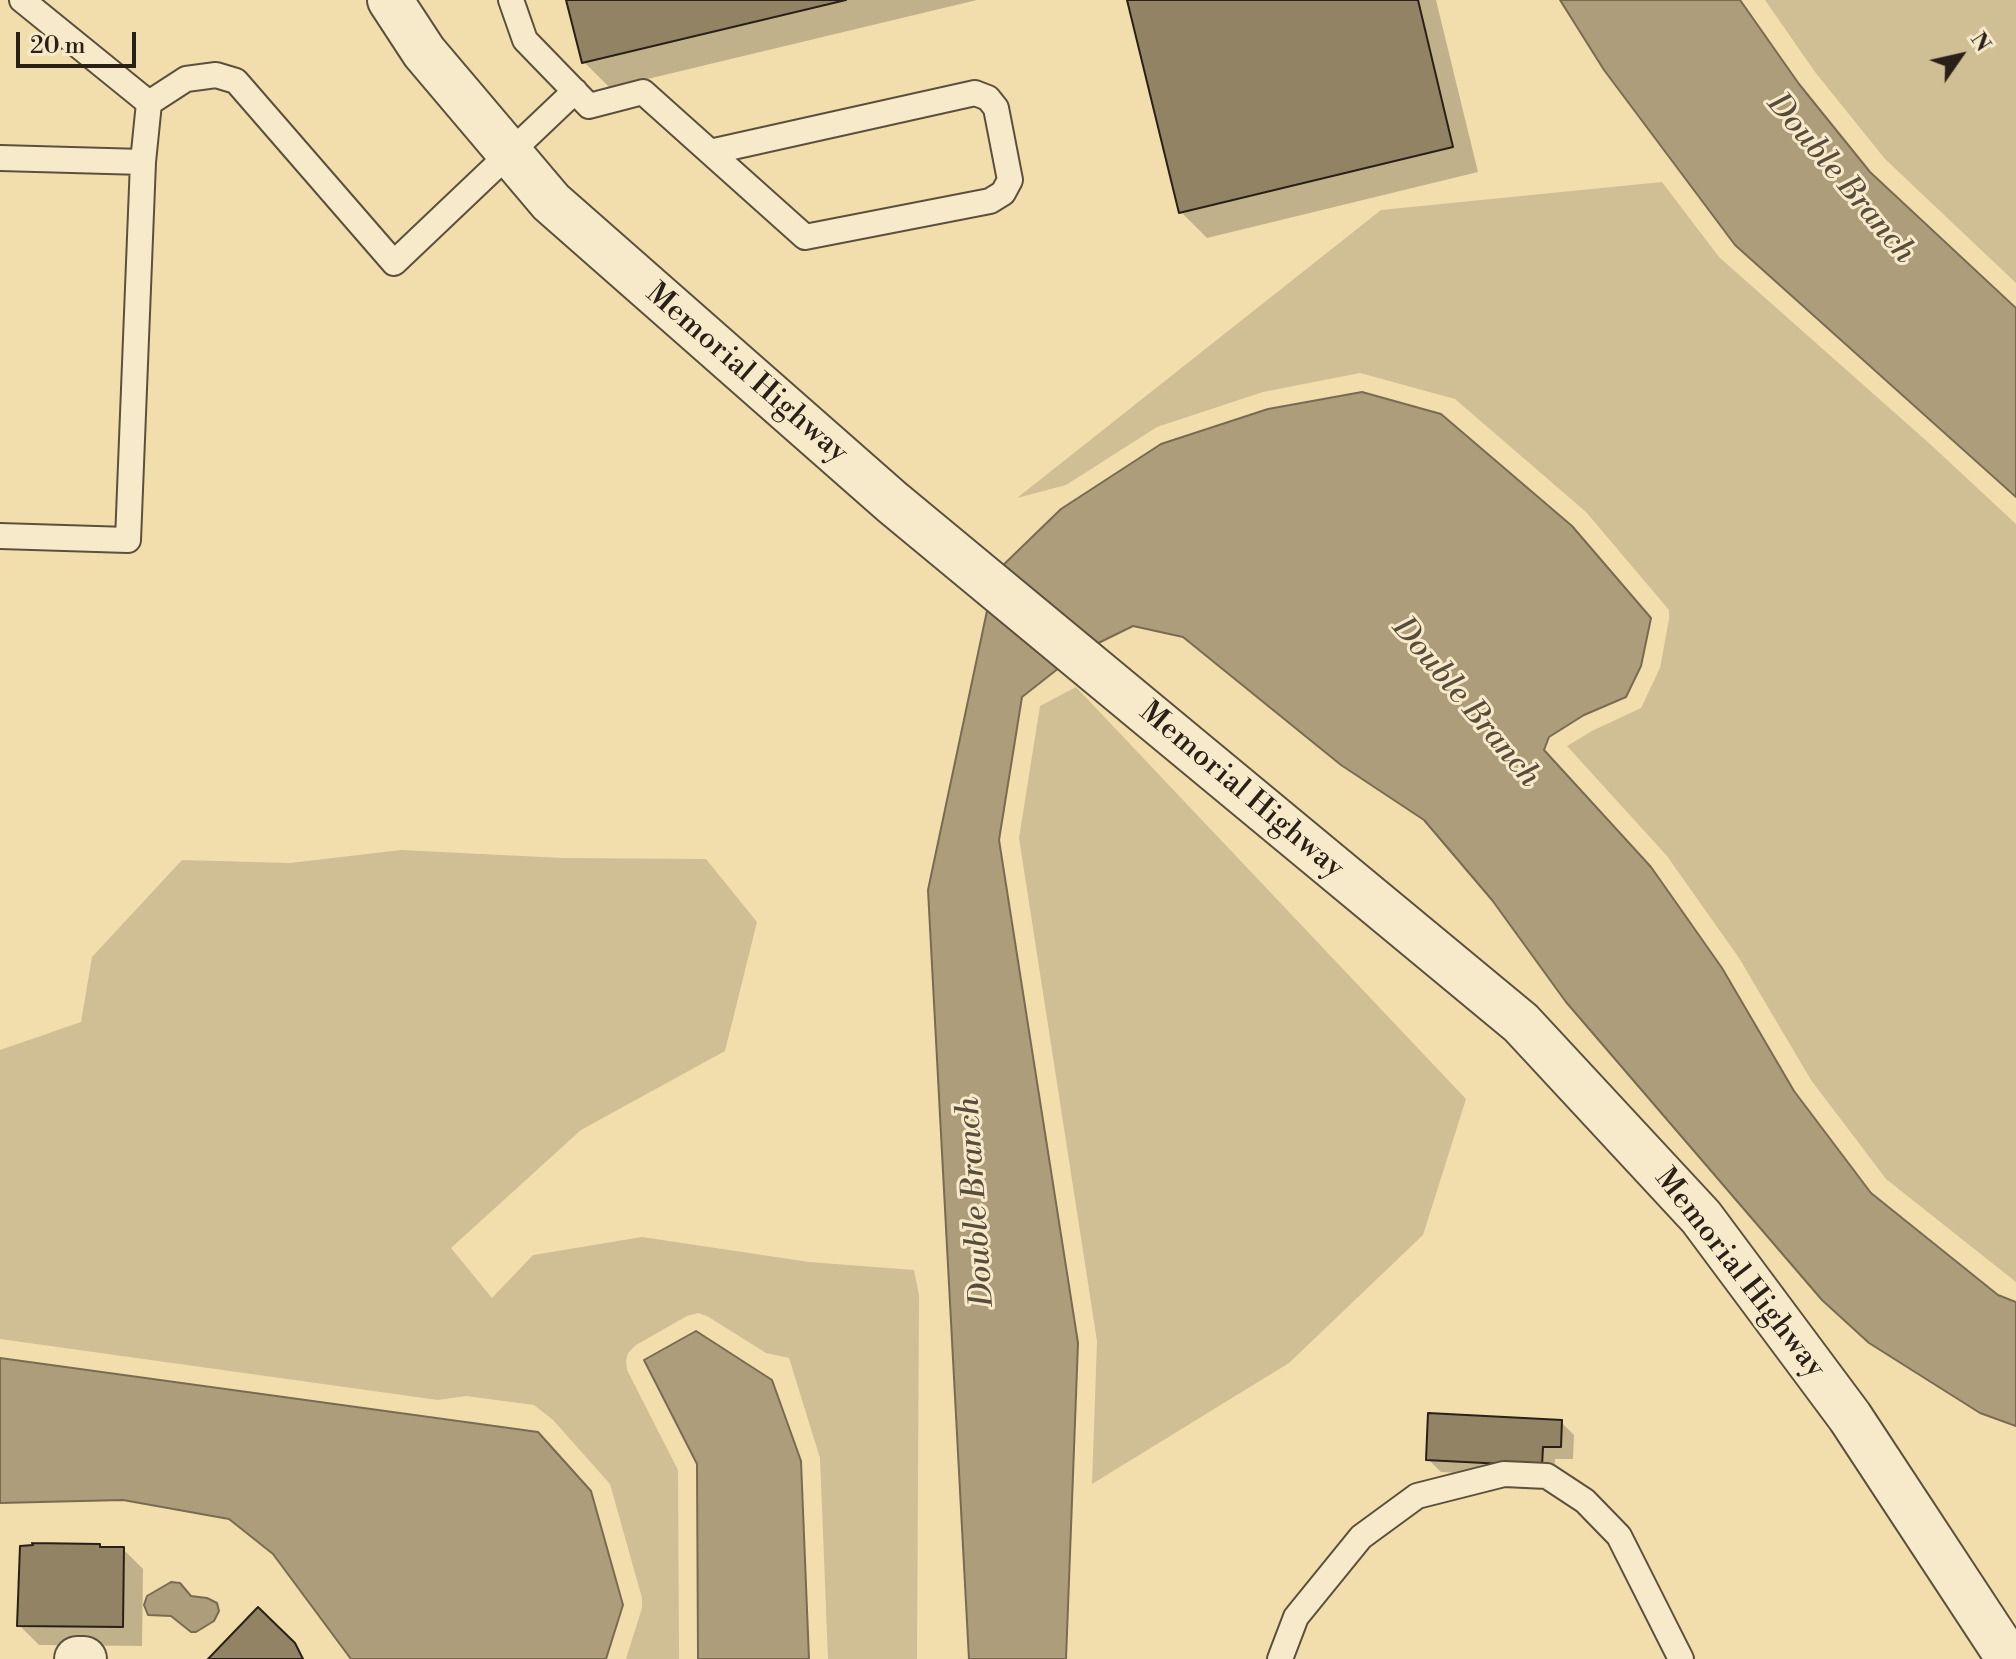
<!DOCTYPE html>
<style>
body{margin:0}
#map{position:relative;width:2016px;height:1659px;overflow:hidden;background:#f2dead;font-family:"Libre Bodoni",serif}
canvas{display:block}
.north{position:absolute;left:1920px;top:16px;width:80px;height:80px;-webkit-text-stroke:6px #f7eaca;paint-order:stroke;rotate:56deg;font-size:22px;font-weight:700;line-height:32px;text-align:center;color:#292017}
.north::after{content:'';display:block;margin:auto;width:28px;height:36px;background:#292017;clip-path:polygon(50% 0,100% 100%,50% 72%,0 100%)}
.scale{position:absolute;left:16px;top:32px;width:120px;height:36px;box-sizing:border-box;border:4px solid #292017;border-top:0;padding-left:10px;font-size:24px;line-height:28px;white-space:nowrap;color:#292017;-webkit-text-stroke:6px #f7eaca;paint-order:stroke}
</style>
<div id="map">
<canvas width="2016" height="1659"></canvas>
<div class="north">N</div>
<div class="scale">20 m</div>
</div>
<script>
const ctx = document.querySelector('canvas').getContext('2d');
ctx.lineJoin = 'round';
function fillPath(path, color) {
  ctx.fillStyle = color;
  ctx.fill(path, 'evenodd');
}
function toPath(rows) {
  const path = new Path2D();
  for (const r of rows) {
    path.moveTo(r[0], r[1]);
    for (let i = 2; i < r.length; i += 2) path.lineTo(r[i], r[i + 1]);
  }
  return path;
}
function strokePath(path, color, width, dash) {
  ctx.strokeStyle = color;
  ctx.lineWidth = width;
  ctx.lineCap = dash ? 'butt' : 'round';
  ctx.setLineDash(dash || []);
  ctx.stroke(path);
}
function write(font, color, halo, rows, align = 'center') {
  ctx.font = font + ' "Libre Bodoni",serif';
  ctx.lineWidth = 6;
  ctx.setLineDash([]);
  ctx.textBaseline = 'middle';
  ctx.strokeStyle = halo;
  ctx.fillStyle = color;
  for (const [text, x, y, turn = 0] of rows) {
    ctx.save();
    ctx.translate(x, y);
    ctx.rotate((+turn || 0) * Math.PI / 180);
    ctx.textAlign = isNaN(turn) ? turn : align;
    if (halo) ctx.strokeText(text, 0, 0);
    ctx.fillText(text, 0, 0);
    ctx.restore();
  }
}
const green = toPath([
 [1765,0,2016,0,2016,283,1885,159,1815,72],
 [1662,182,1719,257,1930,444,2016,524,2016,1282,1886,1179,1811,1080,1739,958,1667,856,1567,746,1592,731,1641,708,1660,668,1669,619,1669,610,1586,512,1455,399,1360,373,1263,392,1157,427,1066,485,1017,498,1381,210],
 [1076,687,1466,1099,1423,1235,1289,1363,1092,1484,1097,1341,1019,838,1040,706],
 [401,850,563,858,706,859,757,922,725,1051,581,1130,451,1248,492,1298,533,1255,642,1237,809,1262,914,1270,919,1295,917,1659,828,1659,820,1458,789,1358,766,1353,707,1316,698,1313,687,1316,636,1345,628,1353,626,1361,627,1370,678,1470,679,1659,626,1659,642,1608,642,1598,610,1484,553,1420,534,1405,466,1396,438,1400,0,1339,0,1050,81,1022,92,957,182,860,290,863]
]);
const water = toPath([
 [1560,0,1740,0,1799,84,1870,172,2016,308,2016,497,1735,245,1604,70,1560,0],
 [1362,392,1441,414,1572,526,1651,618,1641,666,1626,697,1584,715,1549,737,1544,750,1651,867,1722,968,1794,1091,1871,1193,1998,1295,2016,1302,2016,1426,1980,1413,1869,1343,1822,1300,1566,1002,1492,900,1424,820,1341,765,1183,637,1133,626,1078,653,1022,697,999,840,1078,1343,1066,1659,969,1659,928,890,995,573,1061,509,1161,444,1268,409,1362,392],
 [696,1331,772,1380,801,1461,809,1659,698,1659,697,1464,644,1360,696,1331],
 [0,1358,538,1432,591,1491,623,1605,606,1659,351,1659,273,1554,229,1519,123,1500,0,1503,0,1358],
 [171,1582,180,1583,191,1596,207,1598,217,1603,219,1611,214,1621,196,1632,191,1632,171,1616,148,1615,144,1605,147,1596,171,1582]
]);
const shadow = toPath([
 [568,0,977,0,610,88,584,62],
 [1129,0,1436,0,1478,172,1207,238,1181,212],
 [1561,1422,1574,1435,1573,1459,1555,1459,1554,1479,1441,1472,1428,1459],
 [99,1546,102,1549,123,1549,143,1569,142,1646,39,1645,19,1625]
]);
const building = toPath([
 [566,0,846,0,582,63,566,0],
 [1127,0,1418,0,1453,147,1179,213,1127,0],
 [1428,1413,1562,1420,1561,1447,1543,1447,1542,1466,1426,1460,1428,1413],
 [32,1543,100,1544,100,1547,124,1547,123,1627,17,1626,20,1546,33,1545,32,1543],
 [258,1607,295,1643,303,1659,208,1659,258,1607]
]);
const service = toPath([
 [22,0,149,103],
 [511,0,525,40,589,106,643,92,710,152,805,237,990,201,1003,193,1010,180,996,108,988,98,975,93,710,152],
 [149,103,186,79,216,75,236,81,394,263,575,91],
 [0,158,143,162],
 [0,536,128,540,143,162,149,103],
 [1280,1659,1296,1617,1361,1537,1417,1496,1504,1474,1547,1476,1585,1501,1619,1536,1681,1659]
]);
const minor = toPath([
 [77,1659,84,1659]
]);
const tertiary = toPath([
 [390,0,424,52,551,202,892,502,1521,1023,1701,1217,1850,1417,2009,1659]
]);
const streetNames = [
 ["Memorial Highway",746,374,41],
 ["Memorial Highway",1241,791,40],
 ["Memorial Highway",1739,1274,52]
];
const waterNames = [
 ["Double Branch",1840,179,50],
 ["Double Branch",1465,703,50],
 ["Double Branch",977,1202,-94]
];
fillPath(green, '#d0be94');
fillPath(water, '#ae9d7a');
strokePath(water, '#796b52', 2);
fillPath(shadow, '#0003');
fillPath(building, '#928365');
strokePath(building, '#292017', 2);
strokePath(service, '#5b503c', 28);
strokePath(minor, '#5b503c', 48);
strokePath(tertiary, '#5b503c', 48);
strokePath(service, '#f7eaca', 24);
strokePath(minor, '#f7eaca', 44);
strokePath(tertiary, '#f7eaca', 44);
write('30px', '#292017', '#f7eaca', streetNames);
write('italic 32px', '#584c3a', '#f7eaca', waterNames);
</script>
